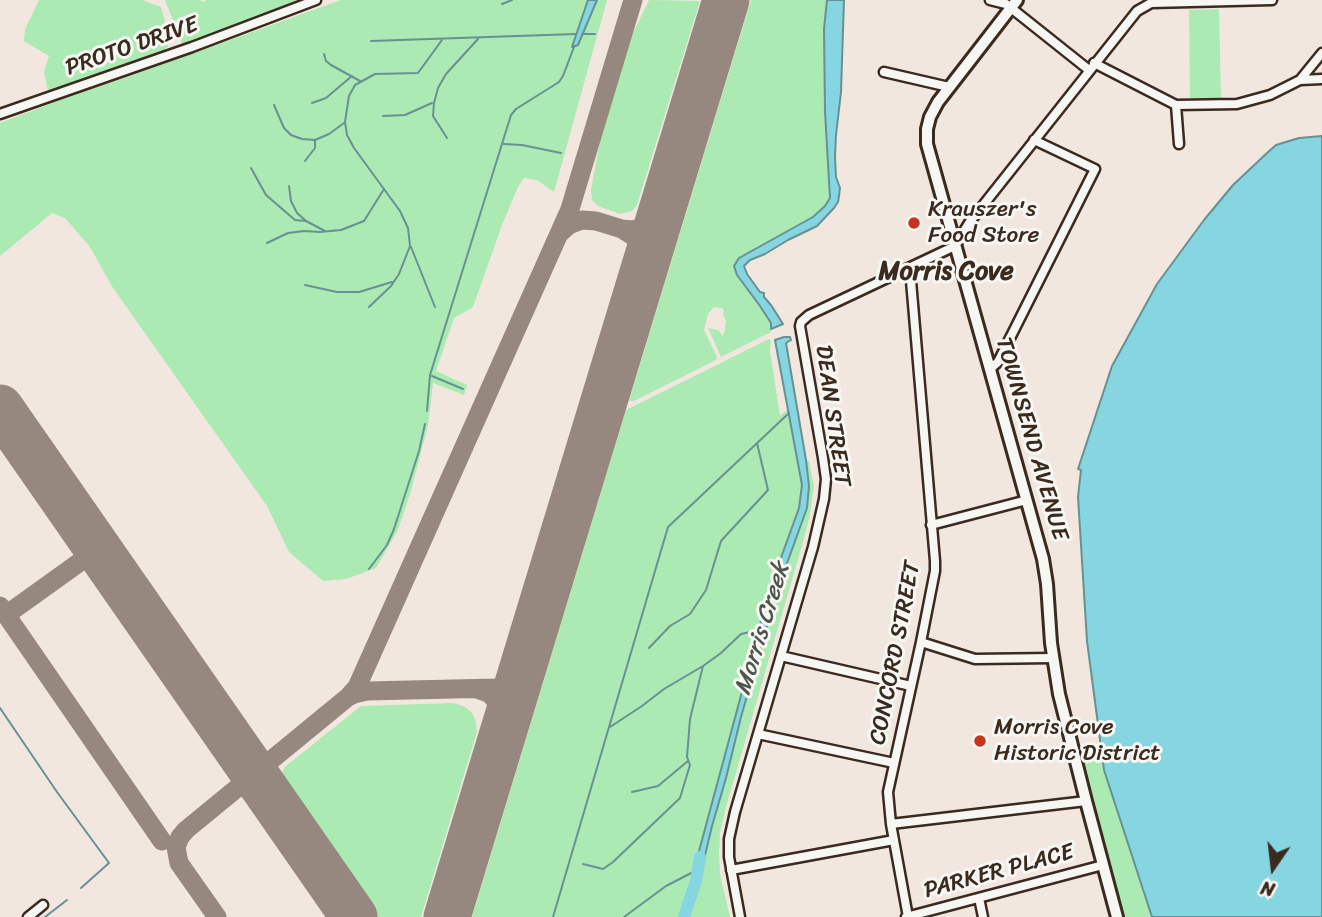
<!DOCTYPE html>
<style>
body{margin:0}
#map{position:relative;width:1322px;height:917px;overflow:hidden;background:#f2e7df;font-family:Sriracha,sans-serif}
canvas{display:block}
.north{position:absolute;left:1238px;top:833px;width:70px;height:70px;-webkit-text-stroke:5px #f6f6f2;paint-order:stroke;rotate:194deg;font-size:19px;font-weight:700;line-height:28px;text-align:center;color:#3b2a1e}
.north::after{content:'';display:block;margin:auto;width:24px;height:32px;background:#3b2a1e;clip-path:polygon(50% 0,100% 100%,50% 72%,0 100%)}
</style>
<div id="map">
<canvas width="1322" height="917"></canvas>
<div class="north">N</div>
</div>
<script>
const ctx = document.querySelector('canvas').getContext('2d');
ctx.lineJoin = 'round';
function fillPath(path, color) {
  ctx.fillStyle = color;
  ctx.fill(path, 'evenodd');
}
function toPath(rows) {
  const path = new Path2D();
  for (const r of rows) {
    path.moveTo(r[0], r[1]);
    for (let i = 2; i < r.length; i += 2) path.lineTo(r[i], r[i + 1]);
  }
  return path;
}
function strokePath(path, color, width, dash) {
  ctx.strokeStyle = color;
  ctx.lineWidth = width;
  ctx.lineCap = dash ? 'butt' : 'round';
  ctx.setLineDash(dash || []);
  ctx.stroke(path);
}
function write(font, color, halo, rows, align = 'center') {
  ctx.font = font + ' Sriracha,sans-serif';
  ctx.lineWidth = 6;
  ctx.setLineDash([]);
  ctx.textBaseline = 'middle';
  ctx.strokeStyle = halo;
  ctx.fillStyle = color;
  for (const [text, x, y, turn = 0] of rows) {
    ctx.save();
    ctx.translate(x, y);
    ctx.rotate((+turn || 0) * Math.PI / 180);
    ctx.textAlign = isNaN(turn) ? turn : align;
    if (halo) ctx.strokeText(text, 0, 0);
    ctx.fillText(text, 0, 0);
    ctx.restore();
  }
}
const green = toPath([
 [39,0,142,0,161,7,169,37,168,46,164,51,136,63,48,91,44,72,49,56,24,41,25,29],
 [165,0,199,0,205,2,206,0,307,0,188,46,182,44],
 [341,0,588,0,573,47,578,45,597,0,607,0,554,192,537,180,524,178,518,187,502,225,473,307,454,318,436,371,467,385,464,395,433,383,428,425,411,491,398,530,376,568,346,579,323,581,289,552,267,506,113,288,90,247,65,218,52,213,0,256,0,123,71,96,119,80],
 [649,0,700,1,637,205,632,211,620,214,598,206,592,200,591,190,601,135,630,39],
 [751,0,827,0,824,29,825,112,830,198,825,206,813,217,739,258,734,266,737,275,760,306,771,323,771,332,721,357,708,328,718,330,723,336,725,330,726,320,723,316,724,311,722,308,714,307,708,314,704,330,717,357,716,360,634,401,629,401],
 [1219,9,1221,98,1190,98,1189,10],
 [769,339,771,341,770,351,780,416,787,410,802,485,799,508,770,588,695,866,697,870,726,778,741,717,777,591,807,508,809,486,806,460,809,461,814,486,810,515,803,542,726,807,720,833,719,853,720,874,730,917,472,917,626,410],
 [454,703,465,707,472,713,476,722,477,732,421,917,373,917,284,788,281,778,283,770,286,766,361,706],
 [1098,747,1103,770,1107,770,1124,833,1151,917,1122,917,1077,751]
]);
const water = toPath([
 [588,0,597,0,578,45,572,47,588,0],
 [827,0,844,0,841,92,836,135,835,157,836,177,840,188,839,196,838,202,834,208,817,226,788,240,765,254,750,260,744,266,747,274,760,292,764,293,764,297,771,305,783,324,771,329,771,323,760,306,737,275,734,266,739,258,813,217,825,206,830,198,825,112,824,29,827,0],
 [1322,136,1322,917,1152,917,1104,770,1087,641,1078,497,1081,470,1078,469,1112,366,1157,284,1204,220,1233,185,1267,153,1276,145,1299,138,1322,136],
 [784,337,790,337,791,340,786,343,806,460,809,486,807,508,777,591,741,717,726,778,712,826,702,868,697,870,695,866,770,588,799,508,802,485,775,340,784,337]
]);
const stream = toPath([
 [502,4,512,0],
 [582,34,595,34],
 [371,41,576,34],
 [324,54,326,61,331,65,360,81],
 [312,103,326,98,352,76],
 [274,105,284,128,291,135,302,139,315,140,329,134,344,123],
 [383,116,405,115,432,103],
 [447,138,433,116,434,103,438,88,446,74,478,39],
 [504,144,522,145,561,153],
 [305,161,315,148,315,141],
 [251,168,266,195,295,220,306,221],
 [289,186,291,201,297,213,306,221,325,231],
 [267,243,288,233,304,231,320,232,341,230,364,221,384,189],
 [411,247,435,307],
 [305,285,337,292,359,292,392,282],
 [369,307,391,286,399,274,410,246,408,228,400,211,354,148,347,135,345,122,349,96,355,85,375,74,418,73,442,40],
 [432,376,463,389],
 [427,411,430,375,511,115,516,109,559,82,563,76,574,47],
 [369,569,387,545,394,529,419,451,425,424],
 [649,648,670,626,690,614,706,590,721,541,768,490,757,443],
 [0,708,57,792,109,863,81,888],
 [610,727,642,706,664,689,703,666,721,653,741,634,759,630],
 [632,792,658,786,688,761],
 [583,864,603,869,613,862,680,798,690,765,687,757,690,719,703,666],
 [45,917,67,900],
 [553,917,668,527,789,413],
 [624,917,666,886,697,870]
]);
const river = toPath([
 [684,917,696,881,700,857]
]);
const taxiway = toPath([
 [622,229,632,230,641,228,649,224,662,210],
 [559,234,569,225,582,220,596,221,622,229,636,238,642,248,646,263],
 [0,606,162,841],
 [6,615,98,549],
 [477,689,490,694,500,706,505,726],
 [348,697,354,694,367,691,496,688,509,683,523,668],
 [217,917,179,863,176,847,180,837,186,830,348,697,357,687,570,209,633,0]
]);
const runway = toPath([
 [0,408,354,917],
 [447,917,726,0]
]);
const street = toPath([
 [990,0,1006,4,1089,70],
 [1094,63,1176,105,1237,104,1270,95,1300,80,1322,79],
 [884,72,949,87],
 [1300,80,1322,53],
 [1176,105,1179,144],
 [0,114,192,47,316,0],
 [990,369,998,362,1095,169,1034,140],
 [931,525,1027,500],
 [921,642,975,659,1053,658],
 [781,656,911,686],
 [758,734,894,763],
 [891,824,1086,801],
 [731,870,894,840],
 [979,898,983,917],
 [28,917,43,905],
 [740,917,729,857,729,839,735,812,813,547,824,499,826,479,823,458,800,326,801,322,809,315,955,246,969,223,1137,11,1151,3,1272,0],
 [906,917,1103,865],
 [908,917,891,824,888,792,921,642,935,571,935,561,910,269]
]);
const secondary = toPath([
 [1017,0,938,102,930,117,927,129,927,144,1043,559,1047,584,1051,643,1059,694,1086,801,1117,917]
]);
const markers = [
 [914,223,7,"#c8321e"],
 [980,741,7,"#c8321e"]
];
const streetNames = [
 ["PROTO DRIVE",132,47,-19],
 ["DEAN STREET",832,416,82],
 ["TOWNSEND AVENUE",1031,439,74],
 ["CONCORD STREET",896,653,-79],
 ["PARKER PLACE",999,872,-15]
];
const poiNames = [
 ["Krauszer's",928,210],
 ["Food Store",928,236],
 ["Morris Cove",994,728],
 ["Historic District",994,754]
];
const waterNames = [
 ["Morris Creek",763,629,-73]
];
const quarterNames = [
 ["Morris Cove",946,272]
];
fillPath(green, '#abeab2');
fillPath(water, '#85d6e0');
strokePath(water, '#679192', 2);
strokePath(stream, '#679192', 2);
strokePath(river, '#85d6e0', 12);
strokePath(taxiway, '#96887e', 19);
strokePath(runway, '#96887e', 47);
strokePath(street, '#3b2a1e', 13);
strokePath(secondary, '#3b2a1e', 16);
strokePath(street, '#f6f6f2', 8);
strokePath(secondary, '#f6f6f2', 10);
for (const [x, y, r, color] of markers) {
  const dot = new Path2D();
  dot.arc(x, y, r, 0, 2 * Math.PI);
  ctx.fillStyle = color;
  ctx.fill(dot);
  strokePath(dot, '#f6f6f2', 2.5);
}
write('23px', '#3b2a1e', '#f6f6f2', streetNames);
write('23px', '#3b2a1e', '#f6f6f2', poiNames, 'left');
write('italic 24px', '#4e554e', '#f6f6f2', waterNames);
write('bold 26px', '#3b2a1e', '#f6f6f2', quarterNames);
</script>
